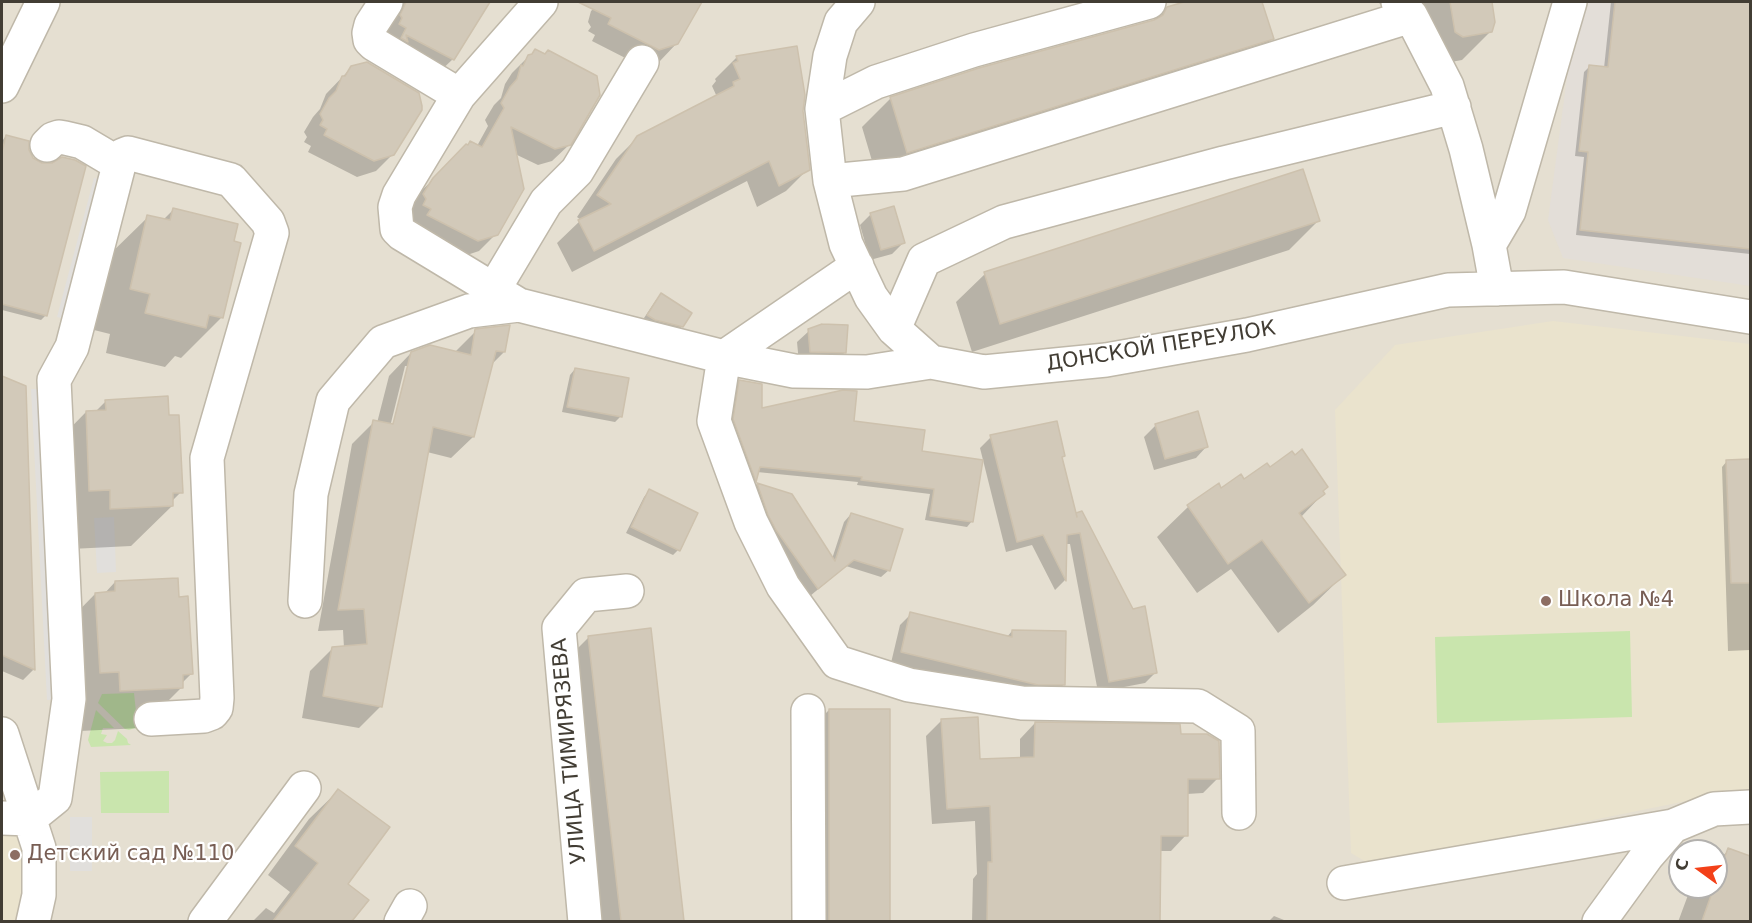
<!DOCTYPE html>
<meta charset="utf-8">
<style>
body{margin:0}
#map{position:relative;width:1752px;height:923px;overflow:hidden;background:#f1ede3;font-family:"DejaVu Sans",sans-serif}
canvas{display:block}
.frame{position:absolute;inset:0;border:3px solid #423d34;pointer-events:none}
.north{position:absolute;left:1668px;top:839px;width:60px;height:60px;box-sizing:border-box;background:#fff;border:2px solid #b3b1ae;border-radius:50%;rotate:285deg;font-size:16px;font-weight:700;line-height:24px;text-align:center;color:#423d34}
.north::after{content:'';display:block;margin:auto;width:21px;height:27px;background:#f34018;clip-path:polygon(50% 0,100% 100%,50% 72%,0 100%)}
</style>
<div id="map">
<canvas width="1752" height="923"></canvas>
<div class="frame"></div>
<div class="north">С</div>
</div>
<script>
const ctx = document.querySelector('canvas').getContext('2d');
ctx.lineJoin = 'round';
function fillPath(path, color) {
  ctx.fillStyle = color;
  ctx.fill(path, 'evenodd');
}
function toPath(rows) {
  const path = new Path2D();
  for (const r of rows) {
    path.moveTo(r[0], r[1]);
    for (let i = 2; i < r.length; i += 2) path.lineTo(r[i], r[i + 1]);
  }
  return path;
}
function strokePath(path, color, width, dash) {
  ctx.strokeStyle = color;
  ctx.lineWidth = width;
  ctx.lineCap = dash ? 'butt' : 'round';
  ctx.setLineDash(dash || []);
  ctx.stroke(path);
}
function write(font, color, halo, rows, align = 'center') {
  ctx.font = font + ' "DejaVu Sans",sans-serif';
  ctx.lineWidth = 4.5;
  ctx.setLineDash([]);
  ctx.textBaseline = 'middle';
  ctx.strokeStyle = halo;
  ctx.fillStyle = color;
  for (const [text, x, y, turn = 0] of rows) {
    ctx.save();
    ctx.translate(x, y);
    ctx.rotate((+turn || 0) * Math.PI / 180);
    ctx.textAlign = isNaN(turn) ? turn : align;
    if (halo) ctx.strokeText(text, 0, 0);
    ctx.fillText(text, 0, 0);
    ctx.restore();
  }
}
const residential = toPath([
 [2,2,1750,2,1750,921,2,922],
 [1680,851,1716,851,1716,887,1680,887]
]);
const industrial = toPath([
 [1577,2,1750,2,1750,286,1563,258,1548,220]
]);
const education = toPath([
 [1553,321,1750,344,1750,792,1721,794,1371,865,1351,853,1335,410,1395,345],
 [2,813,25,813,26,921,2,922]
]);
const green = toPath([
 [1630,631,1632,717,1437,723,1435,637],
 [134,693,138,731,135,728,129,730,125,729,98,703,102,694],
 [96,710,114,728,103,728,101,734,107,735,103,741,107,743,112,743,115,740,118,731,127,739,128,743,131,745,91,747,88,740],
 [169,771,169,813,101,813,100,772]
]);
const parking = toPath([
 [94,178,108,182,72,321,57,317],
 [31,389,49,389,64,699,47,700],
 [114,517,116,572,97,573,94,518],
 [70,817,92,817,92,871,70,871]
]);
const shadow = toPath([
 [402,2,488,2,453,59,436,75,384,32],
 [601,2,701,2,677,43,660,61,641,66,592,41,595,35,588,31,591,27,588,22,591,11],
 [1189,2,1261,2,1272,39,1243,67,878,181,862,127,891,98,1154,22,1168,8],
 [1378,2,1491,2,1494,22,1491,31,1462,60,1434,65,1393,16],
 [1611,2,1750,2,1750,254,1576,235,1584,157,1575,156,1584,72,1590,66,1604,68],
 [529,56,570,144,552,161,538,165,515,154,496,234,479,251,461,257,408,222,408,211,416,196,471,143,477,146,488,126,485,120,494,105,501,98,505,84,512,73],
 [737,57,808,169,786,191,757,207,747,181,572,272,557,243,581,220,577,217,616,159,638,137,717,97,712,86,716,81,715,79],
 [352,67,393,154,376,171,357,177,308,152,311,146,304,142,307,137,304,132,313,117,320,109,326,94],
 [6,136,46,315,41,320,2,310,2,141],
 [173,210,222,317,181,358,175,356,165,367,106,353,110,334,90,329,107,257,148,217,163,220],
 [871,214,903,243,892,254,870,260,860,225],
 [1318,221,1289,250,972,352,956,302,985,274],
 [661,295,682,326,677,332,642,321,656,300],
 [476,331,504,352,491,365,473,437,451,458,427,452,381,706,359,728,302,718,310,671,332,649,344,648,343,630,318,631,352,444,374,422,377,423,389,376,411,353,454,353],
 [405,366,408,366,392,432,389,431],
 [809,331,845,352,834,364,799,363,797,342],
 [575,369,627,380,620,417,615,422,562,412,570,375],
 [2,377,24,387,34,669,23,680,2,671],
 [740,381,760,409,852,422,920,452,972,521,967,527,925,520,930,494,857,485,858,482,757,472,755,481,751,485,729,425,735,387],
 [106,401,168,417,181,492,172,501,172,506,131,546,71,549,46,453,86,412,95,412],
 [1156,425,1207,446,1196,458,1154,470,1144,437],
 [991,437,1063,456,1061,459,1075,516,1077,514,1132,610,1156,672,1145,683,1098,692,1070,544,1065,544,1065,580,1055,590,1032,545,1006,552,980,448],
 [1727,461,1750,461,1750,650,1728,651,1722,467],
 [1270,469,1321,492,1323,494,1300,518,1344,575,1313,605,1278,633,1231,569,1197,593,1157,537,1188,507,1218,485,1220,491],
 [757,484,791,495,832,559,844,522,851,514,889,570,881,577,846,566,810,596,777,549,750,491],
 [649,491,678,550,673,555,626,533,644,497],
 [115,582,177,598,191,674,181,684,182,687,141,728,80,731,55,635,95,594,104,594],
 [911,614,1007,637,1012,631,1064,684,1053,696,1026,695,891,663,900,625],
 [650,630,683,922,589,922,560,666,589,637],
 [829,710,888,710,888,922,801,922,800,739],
 [941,721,979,761,1020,759,1020,739,1035,723,1179,736,1218,778,1203,793,1187,794,1186,835,1171,851,1159,851,1159,922,972,922,973,879,977,874,975,821,932,824,926,736],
 [338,791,346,884,367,900,350,922,252,922,266,908,274,913,290,892,268,875,309,819],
 [1729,850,1750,857,1750,922,1678,922,1691,887,1716,887,1716,862],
 [1274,916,1289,922,1268,922]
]);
const building = toPath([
 [406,2,490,2,454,60,406,35,408,42,401,38,406,28,399,24,402,18,400,15,406,2],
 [578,2,702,2,678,44,659,50,608,24,611,18,578,2],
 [1184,2,1262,2,1274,39,907,153,890,97,979,68,1154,20,1163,15,1167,7,1184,2],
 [1450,2,1492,2,1495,22,1492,32,1463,37,1455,32,1450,2],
 [1615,2,1750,2,1750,249,1580,230,1588,152,1579,151,1589,65,1608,67,1615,2],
 [797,46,805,95,803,111,810,170,779,186,769,161,594,251,578,220,611,204,597,195,637,136,734,86,733,82,740,79,733,63,738,61,736,56,797,46],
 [535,49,545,54,548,50,597,76,600,95,571,145,555,149,511,127,524,189,498,235,478,241,427,215,431,209,423,205,426,199,423,194,433,178,466,144,468,145,470,141,482,147,504,108,501,103,510,87,517,79,521,65,523,66,528,55,532,54,535,49],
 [367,62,419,93,422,106,422,110,394,155,374,161,324,135,327,129,320,125,323,120,320,114,329,98,336,91,342,76,345,76,351,66,367,62],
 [6,135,29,141,29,150,33,158,42,163,52,163,62,157,75,160,86,166,47,316,2,304,2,152,6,135],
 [1303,169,1320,221,1000,324,984,272,1303,169],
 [894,206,905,243,881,250,870,213,894,206],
 [173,208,238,224,234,241,241,243,223,318,209,315,206,328,145,313,150,294,130,289,147,215,170,220,173,208],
 [661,293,692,313,683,327,655,320,647,315,661,293],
 [822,324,848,325,846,353,810,352,808,329,822,324],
 [510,325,505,352,496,351,474,437,433,427,382,707,323,696,332,647,367,644,364,609,338,610,373,420,393,424,411,352,430,345,471,355,475,329,510,325],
 [575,368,629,378,622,417,567,407,575,368],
 [2,376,26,386,35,670,2,655,2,376],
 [739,380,762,384,762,408,843,390,857,391,854,421,925,430,922,451,983,460,973,522,930,516,934,489,861,480,862,477,760,467,756,482,733,419,739,380],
 [168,396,169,415,179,415,183,493,173,493,173,506,110,509,110,490,89,491,86,411,106,410,105,400,168,396],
 [1198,411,1208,447,1165,459,1155,424,1198,411],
 [1057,421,1065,456,1062,457,1077,517,1076,513,1082,511,1133,609,1145,606,1157,673,1109,682,1080,533,1067,535,1066,581,1043,535,1017,542,990,435,1057,421],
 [1302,449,1328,487,1323,491,1325,494,1299,513,1346,575,1309,603,1262,540,1228,564,1187,505,1219,483,1221,488,1241,474,1244,479,1267,463,1270,467,1292,451,1295,455,1302,449],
 [1750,459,1750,583,1731,583,1726,460,1750,459],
 [757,483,792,494,835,561,851,513,903,529,890,571,854,560,818,589,776,530,768,515,757,483],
 [649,489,698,513,680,551,631,527,649,489],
 [178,578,179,597,188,596,193,674,183,675,183,688,120,691,119,672,100,673,95,593,115,591,115,581,178,578],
 [910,612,1012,637,1012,630,1066,631,1065,685,1038,685,901,652,910,612],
 [651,628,684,921,621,921,588,636,651,628],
 [829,709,890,709,890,921,829,921,829,709],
 [978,717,980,759,1034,757,1035,722,1180,724,1181,734,1207,734,1219,741,1220,779,1188,779,1188,836,1161,836,1160,921,987,921,988,862,992,862,990,806,947,809,941,719,978,717],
 [338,789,390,827,348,884,369,900,352,921,273,921,318,863,295,846,338,789],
 [1728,848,1750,856,1750,921,1702,921,1714,887,1716,887,1716,882,1728,848]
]);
const minor = toPath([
 [386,2,371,25,369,33,370,40,374,44,459,95],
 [858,2,841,22,830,56,822,109,830,181,846,244,871,297,894,329,931,362,984,372,1106,360,1247,335,1448,290,1564,287,1750,317],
 [1398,2,1411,16,1447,86,1466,149,1489,245],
 [2,86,43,2],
 [822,109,876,82,974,50,1149,2],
 [47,145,53,139,59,137,65,138,82,142,119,164],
 [830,181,903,174,1411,16],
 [857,266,724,357,714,421,751,522,783,586,837,662,909,685,1022,703,1198,706,1238,731,1239,813],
 [494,289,546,202,577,171,642,62],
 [1497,289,1489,245,1509,211,1570,2],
 [519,305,402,234,397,229,395,207,399,195,459,95,541,2],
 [894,329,924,260,1004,222,1224,163,1454,107],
 [305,601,311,494,333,401,383,342,469,311,519,305,724,357,794,371,867,372,931,362],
 [808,711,809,922],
 [2,734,39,848,39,895,33,922],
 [2,818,29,819,55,798,69,699,54,380,72,347,120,161,123,155,128,153,231,180,268,222,272,233,207,458,217,698,216,708,212,713,204,716,151,719],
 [1344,883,1673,826],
 [205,922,304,788],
 [401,922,410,906],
 [585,922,559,628,586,595,627,591],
 [1599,922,1647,856,1673,826,1714,809,1750,807]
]);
const markers = [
 [1546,601,6,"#8d6e63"],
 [15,855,6,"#8d6e63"]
];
const streetNames = [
 ["ДОНСКОЙ ПЕРЕУЛОК",1161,347,-9],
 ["УЛИЦА ТИМИРЯЗЕВА",570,751,-95]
];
const educationNames = [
 ["Школа №4",1558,601],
 ["Детский сад №110",27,855]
];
fillPath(residential, '#e5dfd1');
fillPath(industrial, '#e3ded8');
fillPath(education, '#eae3cd');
fillPath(green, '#c9e5ad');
fillPath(parking, '#e1dfdc');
fillPath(shadow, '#0003');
fillPath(building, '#d2c9b9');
strokePath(building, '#cdc1ad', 1.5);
strokePath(minor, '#bfb8a9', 36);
strokePath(minor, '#fff', 33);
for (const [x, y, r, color] of markers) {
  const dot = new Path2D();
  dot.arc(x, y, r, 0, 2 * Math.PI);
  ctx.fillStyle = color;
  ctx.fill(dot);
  strokePath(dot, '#fff', 2);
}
write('21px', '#423d34', '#fff', streetNames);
write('21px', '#785e54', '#fff', educationNames, 'left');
</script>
